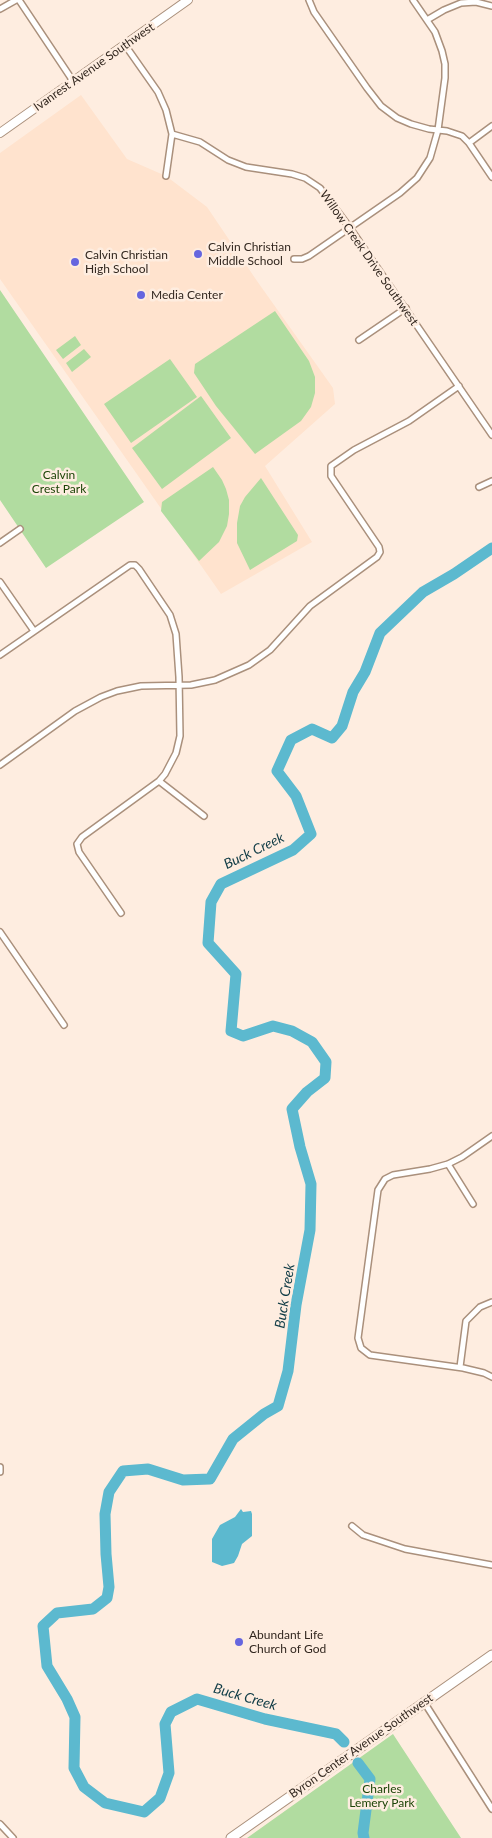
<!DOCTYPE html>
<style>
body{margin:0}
canvas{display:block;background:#feede0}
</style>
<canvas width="492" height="1838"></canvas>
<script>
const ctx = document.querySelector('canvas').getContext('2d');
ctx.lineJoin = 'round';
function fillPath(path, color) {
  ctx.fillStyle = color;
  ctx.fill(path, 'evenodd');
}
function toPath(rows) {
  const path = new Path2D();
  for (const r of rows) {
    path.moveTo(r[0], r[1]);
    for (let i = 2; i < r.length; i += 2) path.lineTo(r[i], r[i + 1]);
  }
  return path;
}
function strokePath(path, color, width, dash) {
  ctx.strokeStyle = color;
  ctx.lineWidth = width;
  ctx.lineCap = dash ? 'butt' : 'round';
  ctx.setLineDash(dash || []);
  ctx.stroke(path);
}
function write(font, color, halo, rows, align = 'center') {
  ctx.font = font + ' Lato,sans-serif';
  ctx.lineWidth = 5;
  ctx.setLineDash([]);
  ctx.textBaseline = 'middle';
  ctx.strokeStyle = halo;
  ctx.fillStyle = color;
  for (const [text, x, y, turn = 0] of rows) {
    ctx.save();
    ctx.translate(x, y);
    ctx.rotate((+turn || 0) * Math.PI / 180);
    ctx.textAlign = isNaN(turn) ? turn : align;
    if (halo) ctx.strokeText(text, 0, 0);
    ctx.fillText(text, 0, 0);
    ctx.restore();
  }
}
const built = toPath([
 [81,95,127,159,166,176,207,207,257,281,333,388,335,404,265,466,312,542,221,594,0,279,0,153]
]);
const green = toPath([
 [0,290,144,502,46,568,0,500],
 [275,311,309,361,315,377,315,393,311,407,301,421,255,454,216,406,194,373,195,364],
 [75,336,81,345,63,359,56,350],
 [84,349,91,357,72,372,66,363],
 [170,359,197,397,131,443,104,404],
 [201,396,231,438,162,489,132,448],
 [213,467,222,480,226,489,229,500,229,514,227,526,219,542,199,561,161,511,162,502],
 [261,478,298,535,297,541,250,570,237,543,237,523,240,506,245,497],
 [393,1734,461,1838,247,1838]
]);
const water = toPath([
 [241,1509,243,1512,251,1511,252,1514,252,1536,242,1544,238,1556,234,1563,222,1566,212,1562,212,1539,220,1525,235,1517]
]);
const river = toPath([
 [344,1742,336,1734,265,1719,197,1699,171,1712,165,1724,169,1773,160,1798,144,1812,105,1803,84,1787,74,1768,75,1717,67,1699,47,1666,43,1626,57,1613,93,1609,107,1598,109,1587,106,1554,105,1514,109,1492,123,1471,148,1469,183,1480,210,1479,233,1439,264,1414,278,1406,288,1371,296,1305,310,1230,311,1184,300,1147,292,1109,307,1092,325,1078,326,1062,312,1042,292,1031,273,1026,243,1036,231,1031,236,974,208,943,211,902,221,884,293,850,311,834,296,796,277,771,291,740,312,729,332,738,342,726,353,692,365,672,380,633,423,592,454,574,492,548],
 [358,1763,370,1779,363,1833,364,1838]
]);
const street = toPath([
 [19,0,73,81],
 [309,0,314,12,367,88,381,106,397,118,411,124,429,129,447,131,462,136,469,143,492,177],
 [0,9,16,0],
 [427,20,444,10,461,3,476,2,492,6],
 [125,45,158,92,166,110,172,134,166,176],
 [172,134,200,142,228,160,246,167,292,174,305,178,320,188,350,228,492,435],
 [469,143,492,126],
 [294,259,302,259,309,256,400,193,417,178,430,158,438,130,445,78,445,64,442,51,435,32,413,0],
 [359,340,406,308],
 [479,487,492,481],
 [0,543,20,529],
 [0,582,34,631],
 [0,655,130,565,135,565,139,569,170,615,176,634,179,677,180,736,176,753,165,774,159,781,82,837,77,844,79,852,121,913],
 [0,765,75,711,101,697,117,691,141,686,191,685,215,680,249,665,270,650,310,606,377,557,380,552,379,547,331,476,331,466,354,450,409,421,459,386],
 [159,781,204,816],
 [0,932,64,1025],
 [492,1136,462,1157,448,1164,430,1169,393,1175,385,1179,378,1190,358,1338,361,1348,370,1355,463,1368,484,1373,492,1377],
 [448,1164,473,1204],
 [460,1367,466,1321,480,1307,492,1302],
 [0,1467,0,1472],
 [352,1526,363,1535,405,1549,492,1565],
 [424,1702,492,1809],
 [0,1824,13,1838]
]);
const secondary = toPath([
 [0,133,188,0]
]);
const primary = toPath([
 [231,1838,492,1655]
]);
const markers = [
 [198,254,5,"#6666df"],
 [75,262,5,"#6666df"],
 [141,295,5,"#6666df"],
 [239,1642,5,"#6666df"]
];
const streetNames = [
 ["Ivanrest Avenue Southwest",94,67,-35],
 ["Willow Creek Drive Southwest",369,258,55],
 ["Byron Center Avenue Southwest",361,1746,-35]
];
const poiNames = [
 ["Calvin Christian",208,247],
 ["Middle School",208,261],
 ["Calvin Christian",85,255],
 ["High School",85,269],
 ["Media Center",151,295],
 ["Abundant Life",249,1635],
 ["Church of God",249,1649]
];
const parkNames = [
 ["Calvin",59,475],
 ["Crest Park",59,489],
 ["Charles",382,1789],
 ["Lemery Park",382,1803]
];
const waterNames = [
 ["Buck Creek",254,851,-26],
 ["Buck Creek",285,1296,-81],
 ["Buck Creek",245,1697,16]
];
fillPath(built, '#ffe3ce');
fillPath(green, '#b1dca0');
fillPath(water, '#5cb9cf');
strokePath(river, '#5cb9cf', 11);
strokePath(street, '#aa907c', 8);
strokePath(secondary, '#aa907c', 10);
strokePath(primary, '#aa907c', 11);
strokePath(street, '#fff', 5);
strokePath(secondary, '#fff', 8);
strokePath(primary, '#fff', 9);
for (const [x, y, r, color] of markers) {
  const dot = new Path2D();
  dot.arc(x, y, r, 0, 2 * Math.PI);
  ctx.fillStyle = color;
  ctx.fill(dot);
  strokePath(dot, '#feede0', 2);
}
write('12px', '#32271f', '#feede0', streetNames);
write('12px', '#32271f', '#feede0', poiNames, 'left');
write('12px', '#1c4406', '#feede0', parkNames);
write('italic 14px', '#0f3b45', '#feede0', waterNames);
</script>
